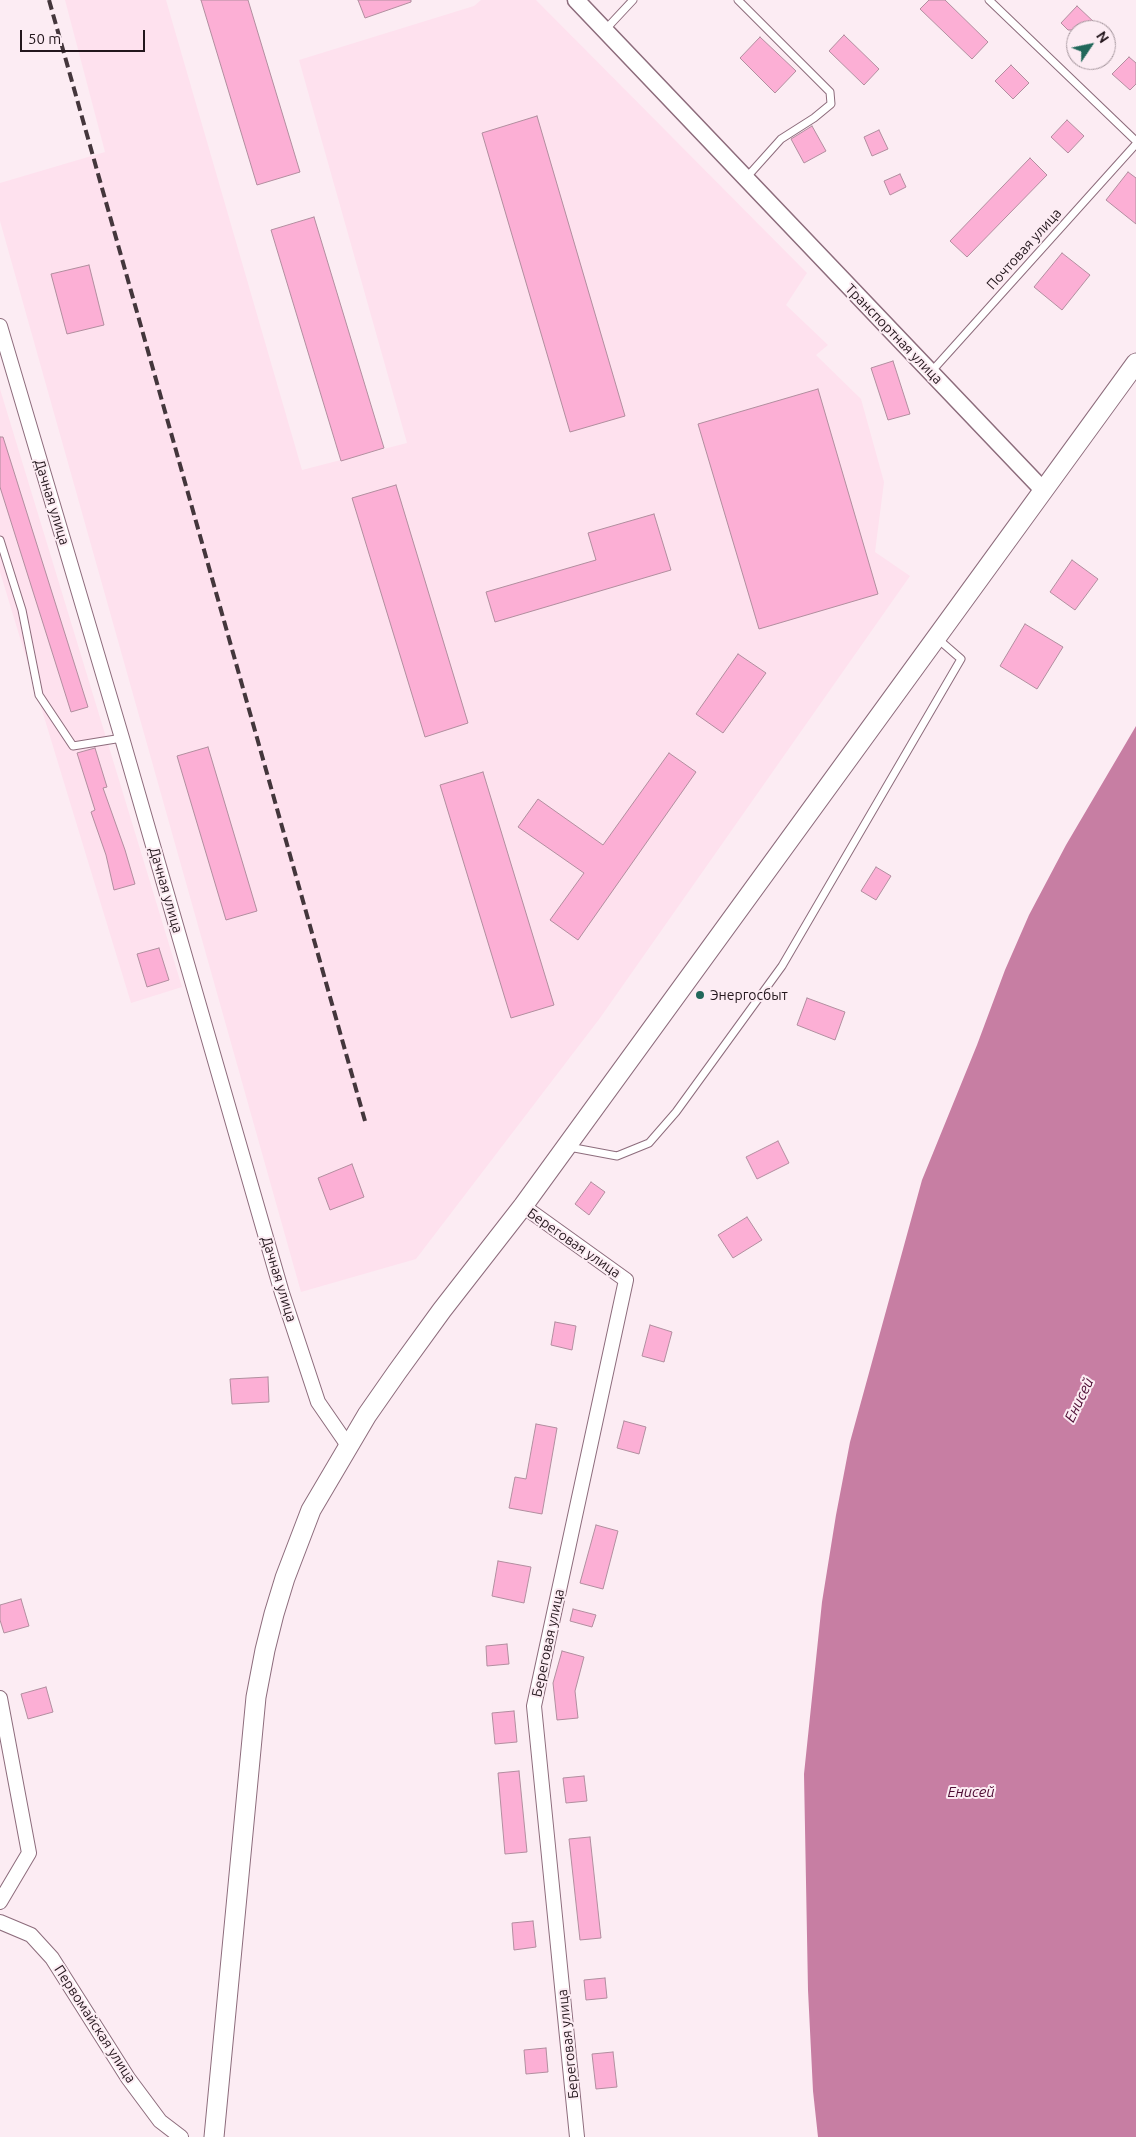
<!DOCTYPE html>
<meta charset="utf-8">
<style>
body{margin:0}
#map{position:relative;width:1136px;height:2137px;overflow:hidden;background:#fcecf3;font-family:Ubuntu,sans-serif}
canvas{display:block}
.north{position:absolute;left:1066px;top:20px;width:50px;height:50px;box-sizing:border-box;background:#fcecf3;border:1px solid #a5969d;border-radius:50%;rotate:56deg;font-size:14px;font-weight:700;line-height:20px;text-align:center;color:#23161c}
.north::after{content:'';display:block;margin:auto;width:18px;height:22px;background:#21675a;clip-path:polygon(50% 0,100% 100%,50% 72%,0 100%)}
.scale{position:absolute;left:20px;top:30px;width:125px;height:22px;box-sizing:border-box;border:2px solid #23161c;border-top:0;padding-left:6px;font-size:15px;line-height:18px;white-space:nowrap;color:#23161c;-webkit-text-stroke:4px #fcecf3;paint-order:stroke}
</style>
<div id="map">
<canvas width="1136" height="2137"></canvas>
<div class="north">N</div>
<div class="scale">50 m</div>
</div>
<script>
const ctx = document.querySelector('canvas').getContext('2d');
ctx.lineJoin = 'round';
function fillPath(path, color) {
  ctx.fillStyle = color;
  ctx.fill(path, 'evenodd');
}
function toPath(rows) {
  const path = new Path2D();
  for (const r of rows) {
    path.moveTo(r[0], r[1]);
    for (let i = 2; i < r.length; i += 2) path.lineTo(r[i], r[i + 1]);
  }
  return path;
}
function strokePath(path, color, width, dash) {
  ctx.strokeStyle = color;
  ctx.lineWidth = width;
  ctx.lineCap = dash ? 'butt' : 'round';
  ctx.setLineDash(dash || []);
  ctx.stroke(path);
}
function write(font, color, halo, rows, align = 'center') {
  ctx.font = font + ' Ubuntu,sans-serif';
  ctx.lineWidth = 4;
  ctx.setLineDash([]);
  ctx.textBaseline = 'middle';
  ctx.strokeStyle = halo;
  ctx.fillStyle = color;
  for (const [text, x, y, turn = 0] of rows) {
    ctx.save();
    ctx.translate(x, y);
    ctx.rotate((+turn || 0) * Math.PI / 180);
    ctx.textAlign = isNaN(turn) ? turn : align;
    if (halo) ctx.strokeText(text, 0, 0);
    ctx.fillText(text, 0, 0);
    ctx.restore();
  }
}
const built = toPath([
 [65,0,166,0,302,470,407,443,299,60,474,6,481,0,536,0,807,273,786,305,828,345,816,355,861,399,884,482,875,552,910,576,600,1018,416,1259,301,1292,0,221,0,183,105,152],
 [0,389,182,987,131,1003,0,572]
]);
const water = toPath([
 [1136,726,1136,2137,818,2137,813,2091,808,1990,804,1774,822,1602,836,1515,850,1442,922,1180,977,1045,1005,970,1029,915,1066,845]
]);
const building = toPath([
 [201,0,248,0,300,172,257,185,201,0],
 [358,0,411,0,411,2,365,18,358,0],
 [929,0,945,0,988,42,972,59,920,9,929,0],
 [1077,6,1095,23,1089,30,1068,30,1061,23,1077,6],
 [844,35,879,69,864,85,829,51,844,35],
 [760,37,796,71,775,93,740,58,760,37],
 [1129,57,1136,63,1136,84,1130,90,1112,74,1129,57],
 [1011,65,1029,83,1013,99,995,81,1011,65],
 [537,116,625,416,570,432,482,133,537,116],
 [1067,120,1084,136,1068,153,1051,137,1067,120],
 [812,126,826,151,804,163,791,139,812,126],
 [879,130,888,149,872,156,864,137,879,130],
 [1030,158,1047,175,967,257,950,241,1030,158],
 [1128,172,1136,178,1136,224,1106,200,1128,172],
 [900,174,906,187,890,195,884,181,900,174],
 [314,217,384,448,341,461,271,230,314,217],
 [1062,253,1090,275,1062,310,1034,287,1062,253],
 [89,265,104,325,67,334,51,274,89,265],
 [893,361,910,414,888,420,871,368,893,361],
 [818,389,878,594,759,629,698,424,818,389],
 [0,437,3,437,88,707,71,712,0,487,0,437],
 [396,485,468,723,425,737,352,498,396,485],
 [654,514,671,570,495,622,486,592,596,560,588,533,654,514],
 [1072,560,1098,579,1075,610,1050,592,1072,560],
 [1025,624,1063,647,1037,689,1000,666,1025,624],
 [738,654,766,673,723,733,696,714,738,654],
 [208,747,257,911,226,920,177,756,208,747],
 [95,748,107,787,103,788,125,850,135,884,114,890,106,855,91,812,95,810,77,753,95,748],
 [669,753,696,772,578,940,550,920,584,873,518,827,538,799,603,845,669,753],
 [483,772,554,1005,511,1018,440,785,483,772],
 [876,867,891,876,876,900,861,891,876,867],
 [159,948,169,980,147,987,137,954,159,948],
 [807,998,845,1012,835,1040,797,1025,807,998],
 [778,1141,789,1163,757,1179,746,1157,778,1141],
 [352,1164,364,1197,330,1210,318,1178,352,1164],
 [591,1182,605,1192,589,1215,575,1204,591,1182],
 [747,1217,762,1240,733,1258,718,1235,747,1217],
 [555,1322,576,1326,572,1350,551,1345,555,1322],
 [650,1325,672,1332,664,1362,642,1356,650,1325],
 [268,1377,269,1402,232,1404,230,1379,268,1377],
 [624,1421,646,1427,639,1454,617,1448,624,1421],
 [536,1424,557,1428,542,1514,509,1508,515,1477,526,1479,536,1424],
 [596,1525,618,1531,603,1589,580,1583,596,1525],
 [498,1561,531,1567,524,1603,492,1596,498,1561],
 [21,1599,29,1626,4,1633,0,1620,0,1605,21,1599],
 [573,1609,596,1615,592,1627,570,1621,573,1609],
 [507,1644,509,1664,487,1666,486,1646,507,1644],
 [562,1651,584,1657,575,1691,578,1718,557,1720,553,1683,562,1651],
 [46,1687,53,1712,28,1719,21,1694,46,1687],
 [514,1711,517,1742,495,1744,492,1713,514,1711],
 [519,1771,527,1852,505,1854,498,1773,519,1771],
 [584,1776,587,1801,566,1803,563,1778,584,1776],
 [590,1837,601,1938,580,1940,569,1839,590,1837],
 [533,1921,536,1947,514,1950,512,1923,533,1921],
 [605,1978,607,1998,586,2000,584,1980,605,1978],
 [546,2048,548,2072,526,2074,524,2050,546,2048],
 [613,2052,617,2087,596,2089,592,2054,613,2052]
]);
const service = toPath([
 [738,0,830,92,831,104,814,118,781,139,746,178],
 [989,0,1136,141],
 [605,30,633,0],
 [931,372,1136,144],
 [0,540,22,610,39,695,73,746,122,738],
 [569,1147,617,1156,649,1143,676,1112,782,966,961,659,938,639]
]);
const minor = toPath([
 [0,326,122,738,282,1293,318,1402,349,1447],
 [523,1206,626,1280,534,1706,577,2137],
 [0,1698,29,1853,0,1902],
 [0,1922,31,1935,52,1958,128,2078,160,2121,181,2137]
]);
const tertiary = toPath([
 [576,0,1043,490]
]);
const secondary = toPath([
 [214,2137,256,1697,265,1650,274,1614,285,1578,311,1510,367,1415,397,1372,442,1310,523,1206,1136,363]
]);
const rail = toPath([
 [49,0,365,1121]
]);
const markers = [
 [700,995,5,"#21675a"]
];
const streetNames = [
 ["Почтовая улица",1024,249,-48],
 ["Транспортная улица",894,334,46],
 ["Дачная улица",52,502,73],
 ["Дачная улица",166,890,74],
 ["Береговая улица",574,1243,35],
 ["Дачная улица",279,1279,73],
 ["Береговая улица",548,1643,-78],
 ["Первомайская улица",95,2024,57],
 ["Береговая улица",568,2044,-96]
];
const poiNames = [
 ["Энергосбыт",710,995]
];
const waterNames = [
 ["Енисей",1079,1400,-64],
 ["Енисей",971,1792]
];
fillPath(built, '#fee1ee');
fillPath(water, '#c77ea3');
fillPath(building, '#fcafd5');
strokePath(building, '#b28e9f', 1);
strokePath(service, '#8d6c7c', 9);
strokePath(minor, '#8d6c7c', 16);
strokePath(tertiary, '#8d6c7c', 19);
strokePath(secondary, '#8d6c7c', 21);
strokePath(service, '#fff', 7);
strokePath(minor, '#fff', 14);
strokePath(tertiary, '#fff', 16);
strokePath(secondary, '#fff', 19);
strokePath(rail, '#44363c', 4, [10, 5]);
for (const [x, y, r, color] of markers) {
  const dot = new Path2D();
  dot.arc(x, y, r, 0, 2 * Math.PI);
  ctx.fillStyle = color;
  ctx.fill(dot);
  strokePath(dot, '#fcecf3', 2);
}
write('14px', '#23161c', '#fcecf3', streetNames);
write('14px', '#23161c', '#fcecf3', poiNames, 'left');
write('italic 15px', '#4e0d34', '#fcecf3', waterNames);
</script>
